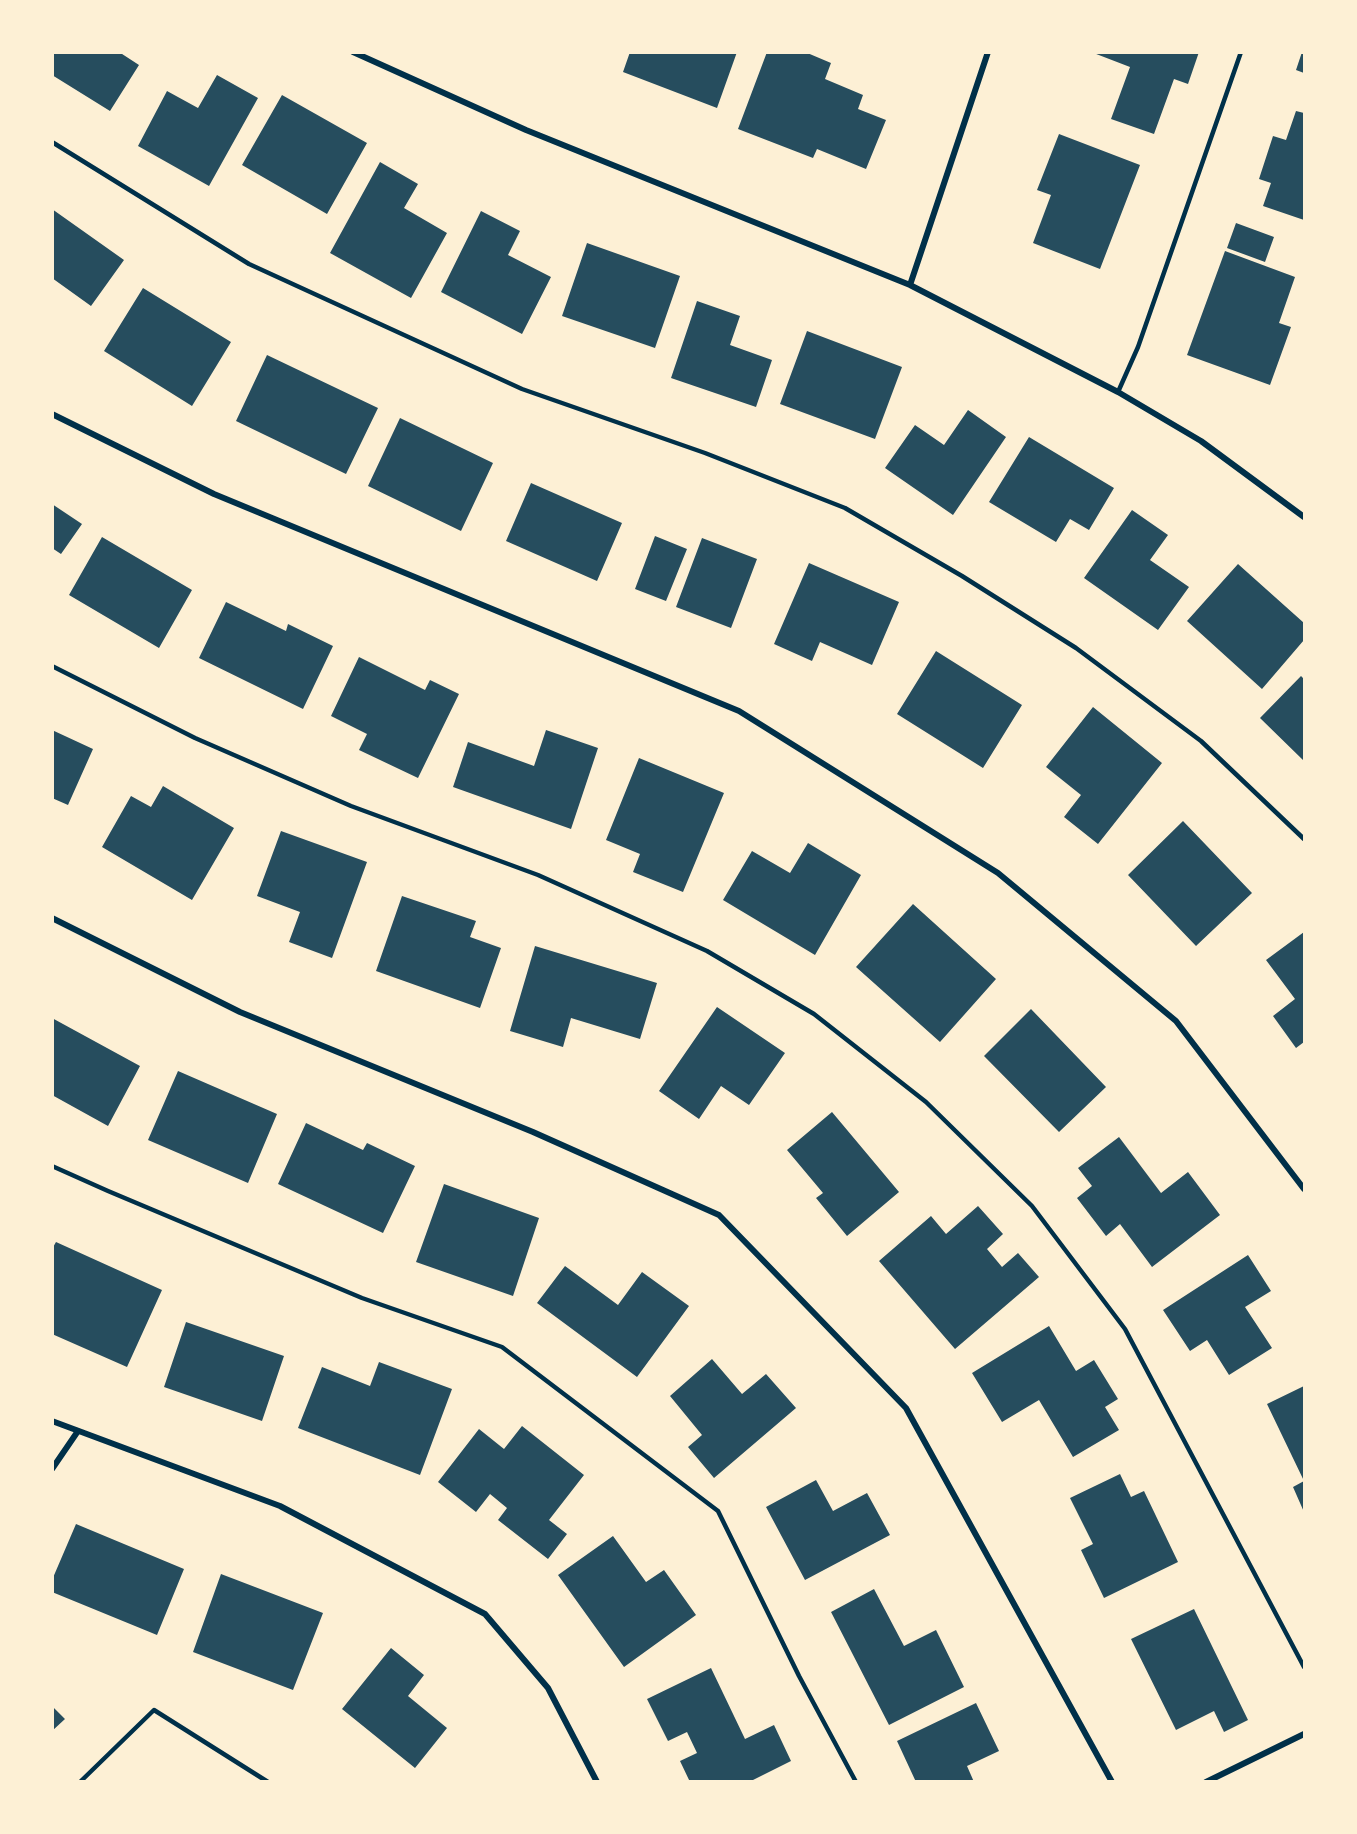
<!DOCTYPE html>
<style>
body{margin:0}
#map{position:relative;width:1357px;height:1834px;overflow:hidden;background:#fdf0d5;font-family:Lato,sans-serif}
canvas{display:block}
.frame{position:absolute;inset:0;border:54px solid #fdf0d5;pointer-events:none}
</style>
<div id="map">
<canvas width="1357" height="1834"></canvas>
<div class="frame"></div>
</div>
<script>
const ctx = document.querySelector('canvas').getContext('2d');
ctx.lineJoin = 'round';
function fillPath(path, color) {
  ctx.fillStyle = color;
  ctx.fill(path, 'evenodd');
}
function toPath(rows) {
  const path = new Path2D();
  for (const r of rows) {
    path.moveTo(r[0], r[1]);
    for (let i = 2; i < r.length; i += 2) path.lineTo(r[i], r[i + 1]);
  }
  return path;
}
function strokePath(path, color, width, dash) {
  ctx.strokeStyle = color;
  ctx.lineWidth = width;
  ctx.lineCap = dash ? 'butt' : 'round';
  ctx.setLineDash(dash || []);
  ctx.stroke(path);
}
const building = toPath([
 [52,52,119,52,139,65,110,111,52,75],
 [630,52,737,52,717,108,623,72],
 [767,52,805,52,831,63,825,79,863,95,858,109,886,120,866,169,817,149,813,158,738,129],
 [1091,52,1199,52,1188,84,1174,79,1154,134,1111,119,1130,67],
 [1302,52,1304,52,1304,73,1296,70],
 [217,75,258,98,209,186,138,146,167,91,198,108],
 [282,95,367,143,327,214,242,165],
 [1296,111,1304,113,1304,220,1263,206,1271,183,1259,179,1273,136,1286,140],
 [1059,134,1140,165,1100,269,1033,243,1051,195,1037,190],
 [380,162,418,184,404,208,447,233,411,298,330,253],
 [52,209,124,260,91,306,52,278],
 [481,211,520,231,508,255,551,277,522,334,441,292],
 [1236,223,1274,237,1265,262,1227,248],
 [587,243,680,276,655,348,562,316],
 [1225,251,1295,277,1279,323,1291,327,1270,385,1187,355],
 [143,288,231,342,192,406,104,351],
 [697,301,740,316,730,345,772,360,756,407,671,378],
 [807,331,902,367,875,439,780,404],
 [267,355,378,408,346,474,236,421],
 [968,410,1006,437,953,515,885,468,915,425,944,445],
 [400,418,493,463,461,531,368,486],
 [1029,437,1114,488,1089,530,1070,519,1056,542,989,502],
 [531,483,622,523,597,581,506,541],
 [52,504,82,524,61,554,52,548],
 [1132,510,1168,535,1150,560,1189,587,1158,630,1084,578],
 [655,536,687,549,666,601,635,589],
 [102,537,192,590,159,648,69,595],
 [702,538,757,559,731,628,676,607],
 [809,563,899,602,872,665,820,642,812,661,774,644],
 [1238,564,1304,623,1304,640,1262,689,1187,621],
 [226,602,286,631,288,624,333,646,303,709,199,658],
 [936,651,1022,705,983,768,897,714],
 [359,657,425,690,430,680,459,694,418,778,359,750,367,734,331,716],
 [1301,676,1304,679,1304,761,1260,718],
 [1093,707,1162,763,1098,844,1064,817,1081,795,1046,767],
 [52,730,93,749,68,805,52,798],
 [546,730,598,748,571,829,453,787,468,742,534,766],
 [639,758,724,793,683,892,633,872,640,854,606,840],
 [163,786,234,828,192,900,102,847,131,796,151,807],
 [1183,821,1252,893,1196,946,1128,875],
 [281,831,367,862,332,958,289,942,300,912,257,896],
 [808,843,861,875,815,955,723,900,752,851,790,873],
 [402,896,476,921,470,937,501,948,480,1008,376,971],
 [913,904,996,979,940,1042,856,967],
 [1304,932,1304,1042,1296,1048,1273,1016,1295,999,1266,960],
 [535,946,657,983,640,1039,571,1018,563,1047,510,1031],
 [717,1007,785,1053,749,1105,721,1086,699,1119,659,1091],
 [1031,1009,1106,1087,1059,1132,984,1056],
 [52,1018,140,1066,108,1126,52,1095],
 [178,1071,277,1114,248,1183,148,1140],
 [832,1112,899,1192,847,1236,816,1198,823,1193,787,1150],
 [306,1123,363,1150,367,1143,415,1166,383,1233,278,1184],
 [1119,1137,1161,1193,1188,1172,1220,1215,1152,1267,1120,1224,1106,1236,1077,1198,1092,1186,1078,1168],
 [444,1184,539,1218,513,1296,416,1262],
 [978,1206,1003,1234,987,1249,1002,1267,1018,1253,1039,1277,955,1349,879,1261,931,1216,946,1234],
 [56,1242,162,1290,127,1367,52,1334,52,1249],
 [1248,1255,1271,1291,1245,1307,1272,1348,1229,1375,1207,1340,1190,1351,1163,1310],
 [565,1266,618,1305,642,1272,689,1306,637,1377,537,1303],
 [186,1322,284,1356,262,1421,164,1387],
 [1049,1326,1076,1371,1094,1360,1118,1399,1105,1407,1119,1430,1073,1457,1039,1400,1002,1422,972,1373],
 [712,1359,742,1394,766,1374,796,1408,714,1478,688,1447,702,1435,670,1396],
 [379,1362,452,1389,420,1475,298,1428,322,1367,370,1386],
 [1304,1386,1304,1481,1267,1404],
 [522,1426,584,1475,549,1520,567,1534,548,1559,498,1520,507,1508,490,1494,476,1512,438,1482,479,1429,504,1449],
 [1120,1474,1131,1497,1144,1491,1178,1562,1104,1598,1081,1550,1093,1544,1070,1498],
 [816,1480,833,1511,867,1493,890,1535,805,1580,766,1507],
 [1304,1481,1304,1512,1293,1487],
 [76,1524,184,1569,157,1635,52,1592,52,1580],
 [613,1536,646,1582,664,1570,696,1615,624,1667,558,1575],
 [221,1574,323,1613,293,1690,193,1652],
 [874,1589,904,1646,936,1630,964,1687,889,1725,831,1612],
 [1194,1609,1248,1720,1224,1732,1214,1711,1176,1730,1131,1639],
 [391,1648,424,1675,408,1696,447,1728,415,1768,342,1709],
 [711,1668,745,1739,774,1725,791,1761,749,1782,690,1782,680,1761,697,1753,687,1732,668,1741,647,1699],
 [976,1703,999,1751,967,1766,974,1782,916,1782,897,1741],
 [52,1706,65,1719,52,1731]
]);
const service = toPath([
 [52,142,249,264,522,389,705,453,845,508,962,576,1076,648,1201,741,1304,839],
 [1118,392,1138,347,1241,52],
 [52,666,195,738,351,806,538,875,707,951,814,1014,926,1102,1032,1206,1125,1329,1304,1667],
 [52,1166,108,1191,362,1298,502,1347,718,1511,799,1676,856,1782],
 [80,1782,154,1710,268,1782]
]);
const minor = toPath([
 [353,52,526,130,910,285,1118,392,1201,441,1304,517],
 [910,285,988,52],
 [52,414,214,494,739,711,998,873,1176,1021,1304,1189],
 [52,918,240,1012,533,1132,719,1215,906,1408,1112,1782],
 [52,1421,280,1506,485,1614,548,1688,597,1782],
 [52,1469,78,1431],
 [1206,1782,1304,1734]
]);
fillPath(building, '#264d5e');
strokePath(service, '#003049', 4.5);
strokePath(minor, '#003049', 6);
</script>
